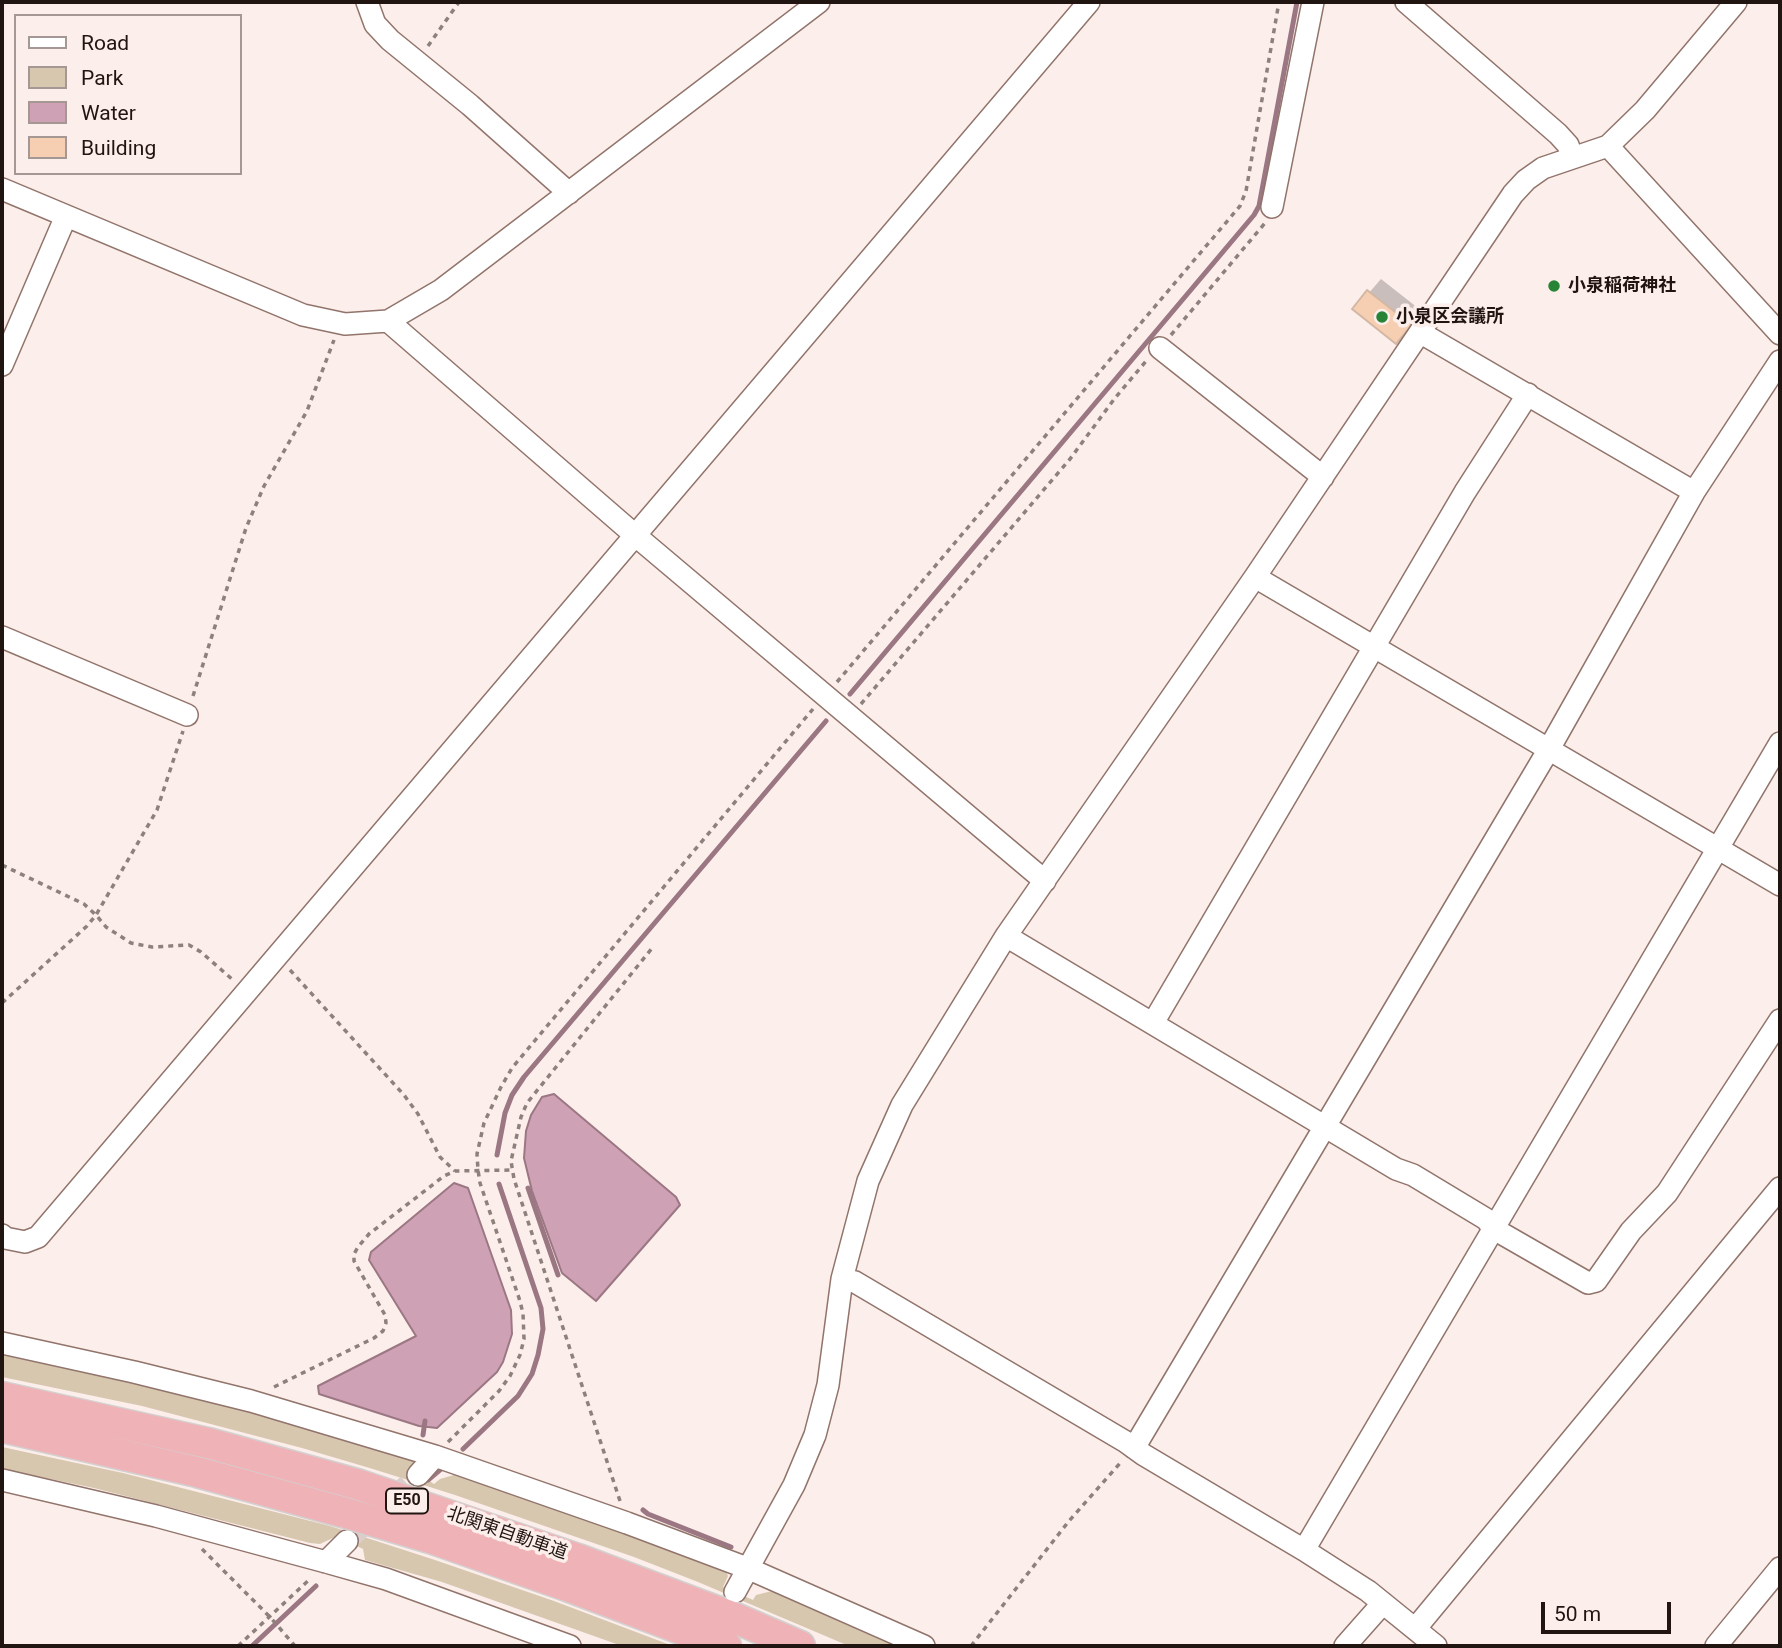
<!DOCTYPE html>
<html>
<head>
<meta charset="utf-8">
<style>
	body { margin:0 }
	#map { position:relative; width:1782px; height:1648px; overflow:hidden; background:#fceeea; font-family:Roboto,sans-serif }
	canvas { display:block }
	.frame { position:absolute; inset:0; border:4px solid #211512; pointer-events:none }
	.legend { position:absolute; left:14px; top:14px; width:228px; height:161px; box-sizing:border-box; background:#fceeea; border:2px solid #a49794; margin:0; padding:9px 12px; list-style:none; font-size:21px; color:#211512 }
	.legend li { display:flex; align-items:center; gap:14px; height:35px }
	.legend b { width:35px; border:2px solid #a49794 }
	.scale { position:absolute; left:1541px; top:1602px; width:130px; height:32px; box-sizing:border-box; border:4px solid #211512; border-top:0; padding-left:9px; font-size:21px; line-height:24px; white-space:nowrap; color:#211512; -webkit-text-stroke:5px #fceeea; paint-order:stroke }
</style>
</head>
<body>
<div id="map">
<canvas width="1782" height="1648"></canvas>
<div class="frame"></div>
<ul class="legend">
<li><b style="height:9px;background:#fff"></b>Road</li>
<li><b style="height:19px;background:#d7c7af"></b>Park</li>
<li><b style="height:19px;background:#cfa1b4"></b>Water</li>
<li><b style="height:19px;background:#f6ceb1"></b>Building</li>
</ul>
<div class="scale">50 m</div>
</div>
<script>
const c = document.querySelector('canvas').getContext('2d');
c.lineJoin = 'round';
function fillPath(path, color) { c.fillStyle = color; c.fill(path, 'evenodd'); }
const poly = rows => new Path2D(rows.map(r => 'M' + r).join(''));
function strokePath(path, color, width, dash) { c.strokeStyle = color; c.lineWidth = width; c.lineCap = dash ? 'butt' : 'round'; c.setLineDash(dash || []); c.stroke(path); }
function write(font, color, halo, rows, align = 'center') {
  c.font = font + ' Roboto,"Noto Sans JP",sans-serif'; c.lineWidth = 7; c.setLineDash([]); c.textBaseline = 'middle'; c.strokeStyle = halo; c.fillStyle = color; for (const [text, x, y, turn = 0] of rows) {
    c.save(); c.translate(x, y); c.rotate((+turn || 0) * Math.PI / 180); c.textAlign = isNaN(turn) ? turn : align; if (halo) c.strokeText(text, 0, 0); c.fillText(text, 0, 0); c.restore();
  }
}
fillPath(poly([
	[2,1353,217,1401,408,1455,414,1462,411,1469,434,1484,440,1479,461,1473,724,1567,728,1576,723,1587,753,1600,756,1595,776,1590,906,1646,849,1646,698,1582,634,1557,455,1495,373,1469,302,1448,142,1406,2,1377],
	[2,1447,123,1473,330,1526,435,1560,554,1601,673,1646,622,1646,442,1582,365,1560,363,1549,337,1536,320,1544,310,1543,94,1488,2,1469]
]), '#d7c7af');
const water = poly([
	[554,1094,676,1197,680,1205,596,1301,562,1273,532,1191,524,1158,526,1131,531,1115,542,1097,554,1094],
	[454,1183,468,1188,511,1310,512,1334,503,1362,497,1372,437,1428,419,1426,319,1394,318,1386,416,1336,369,1260,371,1252,454,1183]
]);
fillPath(water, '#cfa1b4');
strokePath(water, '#9b7783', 2);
fillPath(poly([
	[1381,279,1423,312,1396,342,1355,309]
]), '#0003');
strokePath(poly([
	[850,694,1254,215,1259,206,1297,2],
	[497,1155,505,1113,512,1095,524,1077,826,721],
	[528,1188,558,1275],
	[423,1435,425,1421],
	[463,1449,518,1396,532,1374,538,1355,543,1329,541,1308,499,1184],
	[428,1480,441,1469],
	[643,1510,648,1514,731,1547],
	[252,1646,316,1586]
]), '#9b7783', 5);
const building = poly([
	[1367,290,1412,325,1396,344,1352,309,1367,290]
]);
fillPath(building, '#f6ceb1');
strokePath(building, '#d2b7a4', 2);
strokePath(poly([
	[347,1541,418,1475]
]), '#dbcdca', 21, [21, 10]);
const minor = poly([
	[367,2,375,24,390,40,470,105,569,193],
	[1406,2,1558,134,1568,145,1572,156],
	[1608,146,1780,334],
	[2,189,303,315,345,324,388,321,441,290,819,2],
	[1272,207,1313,2],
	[388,321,636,536,1045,881],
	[1421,333,1694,492],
	[1160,348,1323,477],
	[2,365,66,216],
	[1255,577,1780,885],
	[2,637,187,715],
	[1006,936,1396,1169,1413,1175,1486,1219,1494,1229,1588,1283,1596,1281,1631,1231,1667,1193,1780,1020],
	[1153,1023,1465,492,1528,394],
	[2,1235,5,1238,25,1242,38,1237,1089,2],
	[842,1279,855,1282,1126,1442,1144,1455,1304,1550,1368,1591,1436,1646],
	[2,1343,134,1372,251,1401,435,1456,627,1523,747,1568,924,1646],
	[1134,1448,1549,749,1694,492,1780,361],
	[418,1475,435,1456],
	[2,1480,156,1516,326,1562,386,1579,570,1646],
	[1304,1550,1780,743],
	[326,1562,347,1541],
	[735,1592,794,1485,815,1435,828,1385,842,1279,868,1181,902,1105,1006,936,1255,577,1513,194,1526,180,1543,168,1608,146,1645,110,1736,2],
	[1415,1629,1780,1188],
	[1345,1646,1383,1603],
	[1716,1646,1780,1568]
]);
const highway = poly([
	[2,1397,208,1443,360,1485,578,1559,735,1618,800,1646],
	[2,1427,197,1472,346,1513,433,1539,567,1586,726,1646]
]);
strokePath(minor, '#91746b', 24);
strokePath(highway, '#d3d0d0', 33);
strokePath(poly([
	[428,46,459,2],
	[1171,335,1265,223],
	[837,682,1240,206,1246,191,1279,2],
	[193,696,246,528,264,486,307,411,334,340],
	[861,704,1070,459,1115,398,1147,360],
	[2,865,84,904,96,915,106,927,131,943,152,947,189,945,201,952,233,980],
	[290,970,404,1095,418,1114,440,1157,455,1171],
	[2,1003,87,926,96,915,157,810,183,731],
	[274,1387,374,1338,383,1331,386,1323,385,1315,354,1261,354,1254,358,1247,369,1234,444,1176,455,1171,512,1170],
	[448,1442,499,1391,510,1376,520,1355,524,1339,523,1313,519,1298,480,1183,478,1170,477,1154,484,1123,501,1087,512,1068,532,1044,813,709],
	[620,1501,514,1179,511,1161,521,1117,527,1103,653,947],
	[202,1549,270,1617,295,1646],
	[238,1646,311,1578],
	[971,1646,1069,1521,1122,1461]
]), '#8d807d', 3.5, [5, 5]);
strokePath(minor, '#fff', 21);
strokePath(highway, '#efb3b7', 30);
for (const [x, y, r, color] of [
	[1554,286,7,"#278436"],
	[1382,317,7,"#278436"]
]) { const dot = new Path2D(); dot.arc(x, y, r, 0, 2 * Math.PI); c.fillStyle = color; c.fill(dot); strokePath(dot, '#fceeea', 2.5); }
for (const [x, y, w] of [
	[407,1501,42]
]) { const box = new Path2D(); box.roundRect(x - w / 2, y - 12.5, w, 25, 5); c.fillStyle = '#fceeea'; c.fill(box); strokePath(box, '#211512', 2); }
write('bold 16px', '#211512', null, [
	["E50",407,1501]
]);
write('bold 18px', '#211512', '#fceeea', [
	["小泉稲荷神社",1568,286],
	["小泉区会議所",1396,317]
], 'left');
write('18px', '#211512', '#fceeea', [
	["北関東自動車道",507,1534,19]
]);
</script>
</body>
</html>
